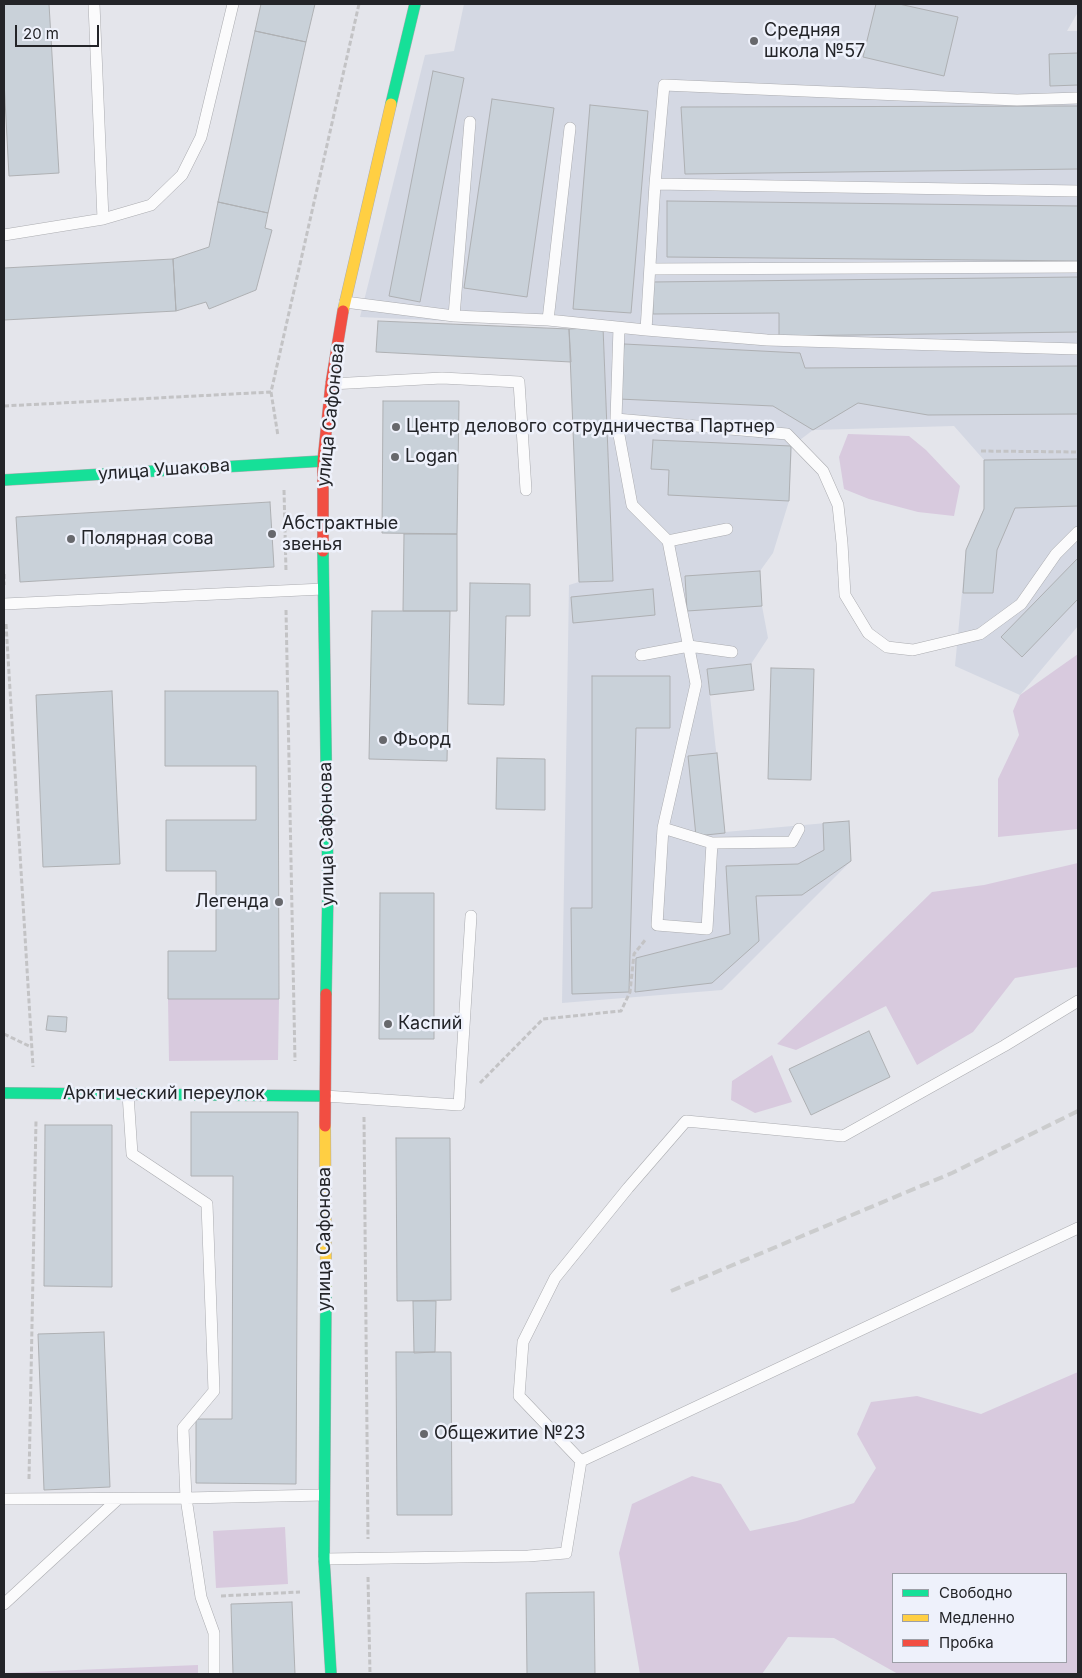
<!DOCTYPE html>
<html>
<head>
<meta charset="utf-8">
<style>
	body { margin:0 }
	#map { position:relative; width:1082px; height:1678px; overflow:hidden; background:#e4e5eb; font-family:Inter,sans-serif }
	canvas { display:block }
	.frame { position:absolute; inset:0; border:5px solid #232428; pointer-events:none }
	.legend { position:absolute; left:892px; top:1573px; width:175px; height:90px; box-sizing:border-box; background:#eef1fb; border:1px solid #9d9fa7; margin:0; padding:6px 9px; list-style:none; font-size:15px; color:#232428 }
	.legend li { display:flex; align-items:center; gap:10px; height:25px }
	.legend b { width:25px; border:1px solid #9d9fa7 }
	.scale { position:absolute; left:15px; top:25px; width:84px; height:22px; box-sizing:border-box; border:2px solid #232428; border-top:0; padding-left:6px; font-size:15px; line-height:18px; white-space:nowrap; color:#232428; -webkit-text-stroke:4px #eef1fb; paint-order:stroke }
</style>
</head>
<body>
<div id="map">
<canvas width="1082" height="1678"></canvas>
<div class="frame"></div>
<ul class="legend">
<li><b style="height:6px;background:#16e098"></b>Свободно</li>
<li><b style="height:6px;background:#ffcf43"></b>Медленно</li>
<li><b style="height:6px;background:#f24e42"></b>Пробка</li>
</ul>
<div class="scale">20 m</div>
</div>
<script>
const c = document.querySelector('canvas').getContext('2d');
c.lineJoin = 'round';
function fillPath(path, color) { c.fillStyle = color; c.fill(path, 'evenodd'); }
const poly = rows => new Path2D(rows.map(r => 'M' + r).join(''));
function strokePath(path, color, width, dash) { c.strokeStyle = color; c.lineWidth = width; c.lineCap = dash ? 'butt' : 'round'; c.setLineDash(dash || []); c.stroke(path); }
function write(font, color, halo, rows, align = 'center') {
  c.font = font + ' Inter,sans-serif'; c.lineWidth = 5; c.setLineDash([]); c.textBaseline = 'middle'; c.strokeStyle = halo; c.fillStyle = color; for (const [text, x, y, turn = 0] of rows) {
    c.save(); c.translate(x, y); c.rotate((+turn || 0) * Math.PI / 180); c.textAlign = isNaN(turn) ? turn : align; if (halo) c.strokeText(text, 0, 0); c.fillText(text, 0, 0); c.restore();
  }
}
fillPath(poly([
	[464,4,1078,4,1078,12,1067,31,1078,31,1078,626,1020,695,955,666,966,550,984,508,984,460,954,426,813,430,792,446,789,501,773,553,760,571,762,606,768,638,751,664,707,669,725,832,849,821,851,861,722,990,562,1003,569,585,579,582,613,581,603,328,360,317,425,55,454,51]
]), '#d4d8e3');
fillPath(poly([
	[848,434,909,436,926,450,960,486,954,516,918,512,869,499,844,489,839,457],
	[1078,654,1078,829,998,837,998,779,1019,735,1013,711,1020,695],
	[1078,863,1078,967,1015,978,973,1032,917,1065,886,1006,796,1050,777,1044,932,892,984,885],
	[168,999,279,999,278,1060,169,1061],
	[772,1055,792,1102,755,1113,731,1100,732,1081],
	[1078,1372,1078,1674,898,1674,834,1638,788,1637,762,1674,640,1674,619,1553,632,1504,692,1476,721,1484,750,1531,797,1521,854,1503,876,1468,857,1434,871,1402,917,1396,981,1414],
	[1066,1574,1066,1662,893,1662,893,1574],
	[285,1527,288,1584,216,1588,213,1531],
	[198,1665,198,1674,4,1674,4,1673]
]), '#d8cade');
const building = poly([
	[4,4,49,4,59,173,9,176,4,81,4,4],
	[261,4,315,4,306,42,255,31,261,4],
	[876,4,899,4,958,17,944,76,863,57,876,4],
	[255,31,306,42,268,213,218,202,255,31],
	[1078,53,1078,85,1050,86,1049,54,1078,53],
	[433,71,464,78,420,302,389,296,433,71],
	[492,99,554,108,527,297,464,288,492,99],
	[590,105,648,111,631,313,573,309,590,105],
	[1078,106,1078,169,685,174,681,107,1078,106],
	[667,201,1078,206,1078,261,667,257,667,201],
	[218,202,268,213,265,228,272,230,256,290,209,309,206,302,176,311,173,259,209,247,218,202],
	[173,259,176,311,4,320,4,268,173,259],
	[1078,277,1078,332,779,336,779,313,653,314,652,282,1078,277],
	[378,321,569,329,571,362,376,352,378,321],
	[603,327,613,581,579,582,569,329,603,327],
	[624,344,800,353,805,368,1078,366,1078,414,928,415,858,403,813,430,773,406,619,399,624,344],
	[383,401,459,401,457,534,382,533,383,401],
	[653,440,791,446,789,501,668,495,669,470,651,469,653,440],
	[1078,459,1078,506,1015,508,997,550,993,593,963,593,966,550,984,509,984,460,1078,459],
	[270,502,274,567,20,582,16,517,270,502],
	[404,534,457,534,457,611,403,611,404,534],
	[1078,558,1078,599,1022,657,1001,637,1078,558],
	[760,571,762,606,687,611,685,576,760,571],
	[470,583,530,584,530,616,506,616,504,705,468,704,470,583],
	[653,589,655,615,573,623,571,597,653,589],
	[372,611,450,611,447,761,369,759,372,611],
	[751,664,754,690,710,695,707,669,751,664],
	[771,668,814,669,811,780,768,779,771,668],
	[592,676,670,676,670,728,636,728,629,992,572,994,571,908,592,908,592,676],
	[112,691,120,864,43,867,36,695,112,691],
	[165,691,278,691,279,999,168,999,168,951,216,951,216,871,166,871,166,820,256,820,256,766,165,766,165,691],
	[717,753,725,833,696,836,688,756,717,753],
	[497,758,545,759,545,810,496,809,497,758],
	[849,821,851,861,802,895,756,896,759,941,712,983,635,992,636,958,730,934,726,866,798,864,824,850,823,823,849,821],
	[380,893,434,893,434,1039,379,1039,380,893],
	[48,1016,67,1017,66,1032,46,1030,48,1016],
	[869,1031,890,1077,811,1115,789,1069,869,1031],
	[191,1112,298,1112,296,1484,196,1483,196,1419,232,1419,233,1176,191,1176,191,1112],
	[45,1125,112,1125,112,1287,44,1286,45,1125],
	[396,1138,450,1138,451,1300,397,1301,396,1138],
	[413,1301,436,1301,435,1352,414,1353,413,1301],
	[104,1332,110,1487,44,1490,38,1334,104,1332],
	[396,1352,451,1352,452,1515,397,1515,396,1352],
	[594,1592,595,1674,527,1674,526,1593,594,1592],
	[292,1602,295,1674,233,1674,231,1604,292,1602]
]);
fillPath(building, '#c9d1d9');
strokePath(building, '#aeb0b3', 1);
const lane = poly([
	[94,4,103,219],
	[655,184,1078,191],
	[4,235,103,219,151,205,182,175,201,137,233,4],
	[650,269,1078,267],
	[345,302,454,316,548,320,646,330,655,184,664,85,1017,100,1078,98],
	[454,316,470,122],
	[548,320,570,128],
	[619,328,616,419,632,505,668,541,696,684,663,828,657,925,707,929,712,843,792,842,799,829],
	[646,330,767,340,1078,349],
	[331,384,442,378,519,382,526,490],
	[616,419,787,434,823,471,838,505,842,543,845,595,868,633,887,647,913,650,980,634,1021,604,1056,554,1078,532],
	[668,541,727,529],
	[4,604,323,589],
	[641,655,689,646,732,652],
	[663,828,712,843],
	[128,1094,132,1154,207,1204,214,1391,183,1428,186,1498,201,1597,214,1633,214,1674],
	[325,1096,459,1105,471,916],
	[581,1461,1078,1228],
	[4,1499,186,1498,324,1495],
	[324,1559,528,1556,566,1553,581,1461,519,1396,523,1342,555,1278,628,1188,686,1121,843,1136,1004,1046,1078,1001],
	[4,1604,118,1499]
]);
const fast = poly([
	[391,104,415,4],
	[4,480,323,461],
	[323,551,328,887,326,994],
	[4,1093,325,1096],
	[326,1286,324,1559,331,1674]
]);
const slow = poly([
	[343,311,391,104],
	[325,1126,326,1286]
]);
const jam = poly([
	[323,551,323,461,331,384,343,311],
	[325,1126,326,994]
]);
strokePath(lane, '#abacb0', 12);
strokePath(fast, '#abacb0', 12);
strokePath(slow, '#abacb0', 12);
strokePath(jam, '#abacb0', 12);
strokePath(poly([
	[271,392,278,436],
	[4,406,271,392,359,4],
	[981,451,1078,452],
	[284,490,286,571],
	[4,574,4,585],
	[286,610,295,1061],
	[6,624,33,1067],
	[4,1034,31,1047],
	[480,1083,543,1019,621,1011,630,992,634,954,646,939],
	[364,1117,368,1539],
	[29,1479,36,1121],
	[368,1577,370,1674],
	[221,1596,300,1592]
]), '#c3c3c5', 3, [5, 2.5]);
strokePath(lane, '#fbfbfc', 11);
strokePath(fast, '#16e098', 11);
strokePath(slow, '#ffcf43', 11);
strokePath(jam, '#f24e42', 11);
strokePath(poly([
	[671,1291,952,1173,1078,1111]
]), '#cbcccd', 4, [10, 5]);
for (const [x, y, r, color] of [
	[754,41,5,"#67686c"],
	[396,427,5,"#67686c"],
	[395,457,5,"#67686c"],
	[272,534,5,"#67686c"],
	[71,539,5,"#67686c"],
	[383,740,5,"#67686c"],
	[279,902,5,"#67686c"],
	[388,1024,5,"#67686c"],
	[424,1434,5,"#67686c"]
]) { const dot = new Path2D(); dot.arc(x, y, r, 0, 2 * Math.PI); c.fillStyle = color; c.fill(dot); strokePath(dot, '#eef1fb', 2); }
write('18px', '#232428', '#eef1fb', [
	["Средняя",764,31],
	["школа №57",764,52],
	["Центр делового сотрудничества Партнер",406,427],
	["Logan",405,457],
	["Абстрактные",282,524],
	["звенья",282,545],
	["Полярная сова",81,539],
	["Фьорд",393,740],
	["Легенда",269,902,"right"],
	["Каспий",398,1024],
	["Общежитие №23",434,1434]
], 'left');
write('18px', '#232428', '#eef1fb', [
	["улица Сафонова",331,415,-84],
	["улица Ушакова",164,470,-4],
	["улица Сафонова",327,834,-91],
	["Арктический переулок",164,1094],
	["улица Сафонова",325,1239,-90]
]);
</script>
</body>
</html>
